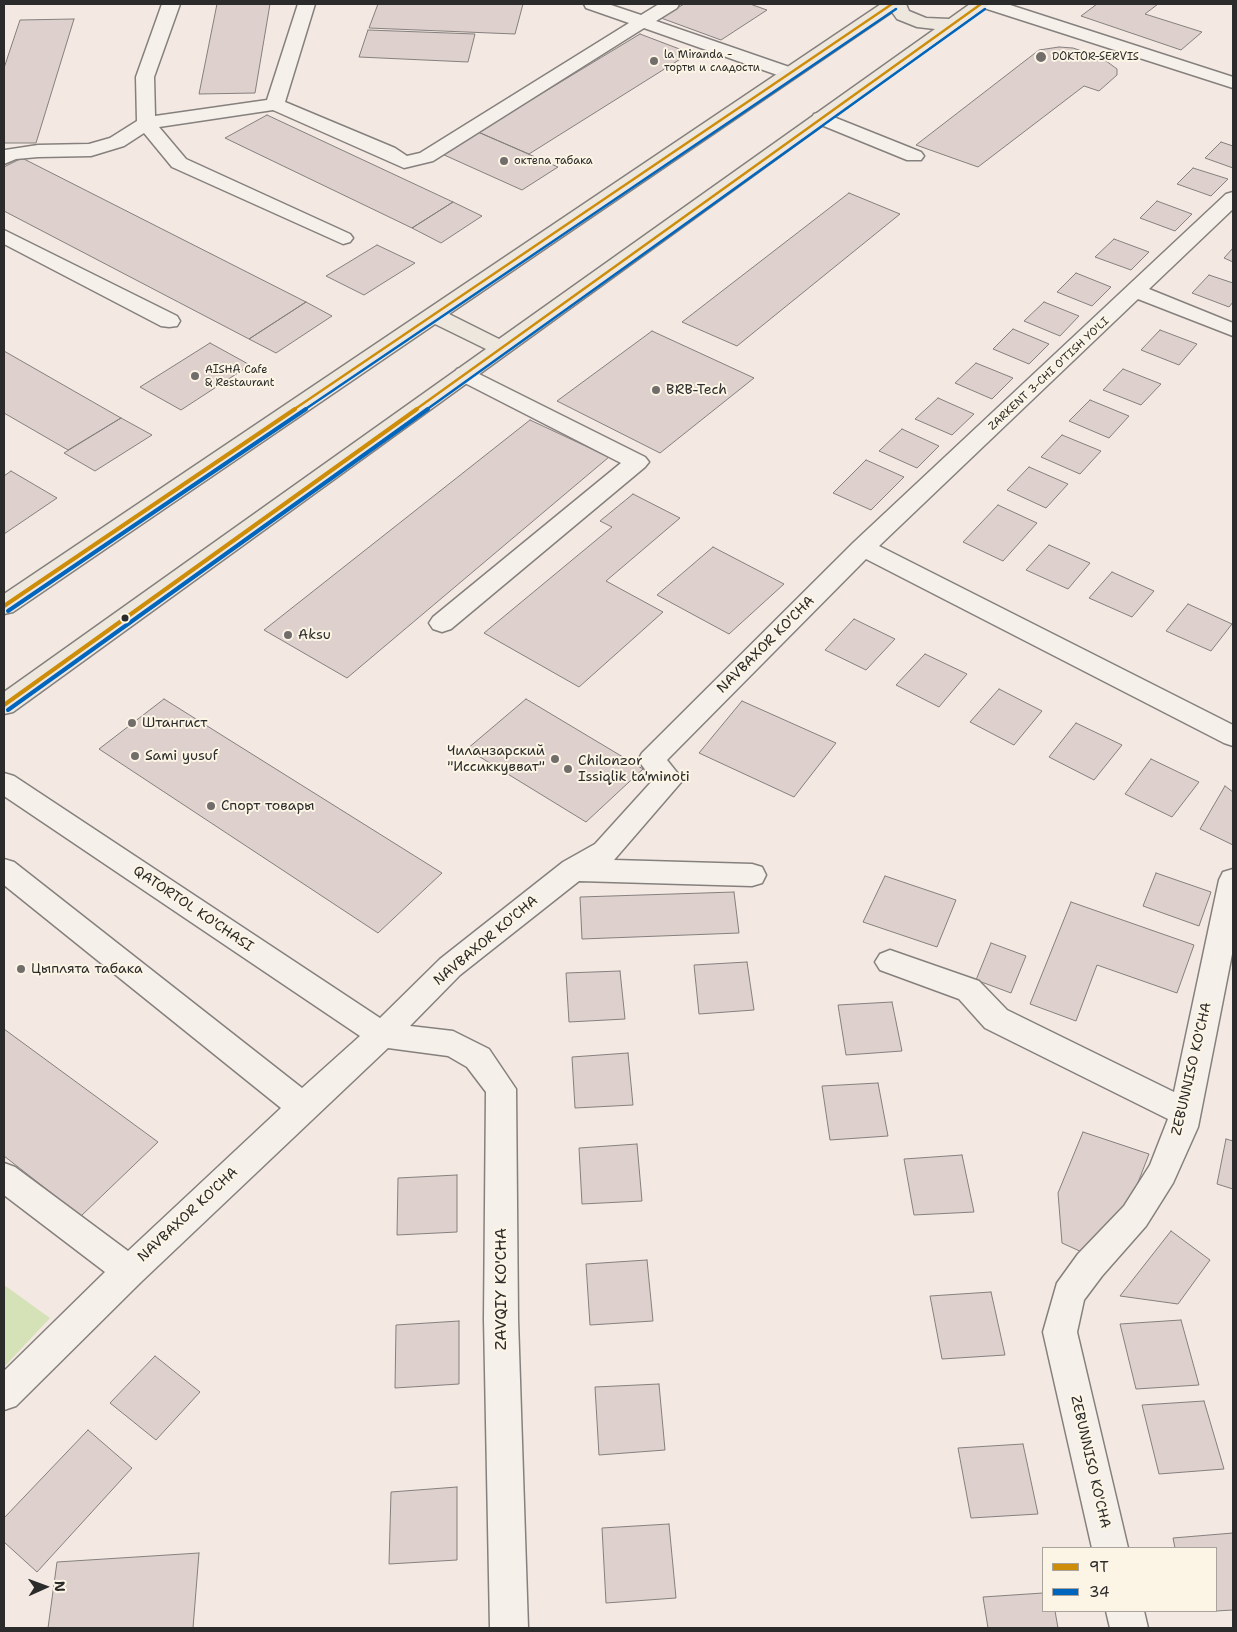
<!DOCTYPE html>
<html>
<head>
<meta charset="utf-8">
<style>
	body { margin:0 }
	#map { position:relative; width:1237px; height:1632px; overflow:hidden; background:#f3e8e2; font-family:"Shantell Sans",sans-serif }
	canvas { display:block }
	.frame { position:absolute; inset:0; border:5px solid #2b2b2b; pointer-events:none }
	.legend { position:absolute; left:1042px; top:1547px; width:175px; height:65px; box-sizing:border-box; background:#fcf5e5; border:1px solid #a8a49b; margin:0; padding:6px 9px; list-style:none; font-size:15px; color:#2b2b2b }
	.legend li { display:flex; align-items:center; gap:10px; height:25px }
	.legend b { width:25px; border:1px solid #a8a49b }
	.north { position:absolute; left:20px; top:1562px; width:50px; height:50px; -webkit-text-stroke:4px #fcf5e5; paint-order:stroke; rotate:88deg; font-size:14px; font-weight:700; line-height:20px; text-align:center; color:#2b2b2b }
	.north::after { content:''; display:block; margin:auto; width:18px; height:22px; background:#2b2b2b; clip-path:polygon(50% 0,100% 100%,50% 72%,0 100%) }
</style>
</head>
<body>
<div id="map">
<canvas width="1237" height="1632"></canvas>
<div class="frame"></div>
<ul class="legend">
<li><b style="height:6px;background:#ce8d09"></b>9Т</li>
<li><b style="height:6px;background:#0065bd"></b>34</li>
</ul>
<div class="north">N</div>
</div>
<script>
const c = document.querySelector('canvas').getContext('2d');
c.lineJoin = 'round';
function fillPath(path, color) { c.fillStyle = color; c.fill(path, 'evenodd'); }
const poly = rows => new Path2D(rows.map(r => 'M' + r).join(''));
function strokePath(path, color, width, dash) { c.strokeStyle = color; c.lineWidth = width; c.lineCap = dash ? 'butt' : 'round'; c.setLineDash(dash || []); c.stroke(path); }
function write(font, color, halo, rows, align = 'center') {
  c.font = font + ' "Shantell Sans",sans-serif'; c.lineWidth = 4; c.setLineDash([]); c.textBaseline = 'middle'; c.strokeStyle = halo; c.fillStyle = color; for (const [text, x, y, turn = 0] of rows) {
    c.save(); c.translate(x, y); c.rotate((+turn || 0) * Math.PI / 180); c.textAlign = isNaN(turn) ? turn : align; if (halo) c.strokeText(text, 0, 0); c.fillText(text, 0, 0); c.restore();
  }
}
fillPath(poly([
	[4,1285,50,1318,4,1367]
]), '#d5e1b7');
const building = poly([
	[217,4,270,4,255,93,199,94,217,4],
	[378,4,523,4,515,34,369,28,378,4],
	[684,4,750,4,767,10,721,40,661,18,684,4],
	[1097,4,1158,4,1145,14,1202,32,1181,50,1081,16,1097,4],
	[74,19,36,143,4,143,4,68,20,20,74,19],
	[368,30,475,34,468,62,359,57,368,30],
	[640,34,690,53,529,154,478,132,640,34],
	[1059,47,1073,48,1102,58,1117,69,1117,75,1099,91,1084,86,978,167,916,145,1039,50,1059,47],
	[267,115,453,202,412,228,225,138,267,115],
	[478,132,558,167,522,190,442,154,478,132],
	[1221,142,1233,146,1233,168,1205,158,1221,142],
	[22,158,306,302,249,339,4,211,4,167,22,158],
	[1193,168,1228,179,1211,196,1177,184,1193,168],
	[849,193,900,214,737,346,682,322,849,193],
	[1157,201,1192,214,1175,231,1140,218,1157,201],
	[453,202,482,216,441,243,412,228,453,202],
	[1114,239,1149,252,1131,270,1095,257,1114,239],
	[377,245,415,263,364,295,326,276,377,245],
	[1233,248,1233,262,1224,258,1233,248],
	[1076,273,1111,287,1092,306,1057,292,1076,273],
	[1209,275,1233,283,1233,302,1229,307,1192,293,1209,275],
	[306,302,332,316,276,353,249,339,306,302],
	[1044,302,1079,316,1060,336,1024,321,1044,302],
	[1013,329,1049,344,1029,364,993,349,1013,329],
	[1160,330,1197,344,1179,365,1141,350,1160,330],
	[652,331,754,378,660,453,557,401,652,331],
	[210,343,250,365,181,410,140,387,210,343],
	[4,351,121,418,68,450,4,413,4,351],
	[976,363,1013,378,992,399,955,383,976,363],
	[1123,369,1161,384,1141,405,1103,390,1123,369],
	[938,398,974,414,952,435,915,419,938,398],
	[1090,400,1129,416,1109,438,1069,421,1090,400],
	[121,418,152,435,95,471,64,453,121,418],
	[530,420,609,457,347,678,264,630,530,420],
	[902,429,939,446,917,468,879,451,902,429],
	[1062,435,1101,451,1080,474,1041,457,1062,435],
	[866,460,904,477,871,510,833,493,866,460],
	[1029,467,1068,484,1046,508,1007,490,1029,467],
	[11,471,57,498,4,534,4,476,11,471],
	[633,494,680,518,606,581,663,612,579,687,484,633,612,527,600,521,633,494],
	[998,505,1037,523,1003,561,963,542,998,505],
	[1049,545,1090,563,1068,589,1026,570,1049,545],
	[713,547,784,584,729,634,657,595,713,547],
	[1112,572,1154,591,1132,617,1089,598,1112,572],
	[1188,604,1232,624,1211,651,1166,631,1188,604],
	[854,619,895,639,866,670,825,650,854,619],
	[925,654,967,674,939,707,896,685,925,654],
	[999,689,1042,711,1014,745,970,722,999,689],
	[164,699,442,873,378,933,99,749,164,699],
	[526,699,643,769,586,822,467,749,526,699],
	[742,701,836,743,794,797,699,753,742,701],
	[1076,723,1122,745,1094,780,1049,757,1076,723],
	[1151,759,1199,782,1172,817,1125,794,1151,759],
	[1225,786,1233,792,1233,845,1200,829,1225,786],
	[1156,873,1211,892,1199,926,1143,906,1156,873],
	[885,876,956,900,937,947,863,922,885,876],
	[734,892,739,933,582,939,580,897,734,892],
	[1071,902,1194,945,1177,993,1097,965,1076,1021,1030,1004,1071,902],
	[991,943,1026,956,1011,993,976,980,991,943],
	[747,962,754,1010,699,1014,694,965,747,962],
	[620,971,625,1019,569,1022,566,973,620,971],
	[892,1002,902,1051,846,1055,838,1005,892,1002],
	[4,1029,158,1142,81,1216,4,1156,4,1029],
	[628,1053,633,1105,575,1108,572,1057,628,1053],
	[878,1083,888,1136,830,1140,822,1086,878,1083],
	[1083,1132,1149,1154,1127,1211,1084,1253,1062,1243,1058,1193,1083,1132],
	[1226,1139,1233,1141,1233,1189,1217,1184,1226,1139],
	[637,1144,642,1201,582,1204,579,1148,637,1144],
	[962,1155,974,1212,914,1215,904,1159,962,1155],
	[457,1175,457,1232,397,1235,398,1178,457,1175],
	[1171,1231,1210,1260,1178,1304,1120,1296,1171,1231],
	[647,1260,653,1321,590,1325,586,1264,647,1260],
	[991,1292,1005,1355,942,1359,930,1296,991,1292],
	[1181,1320,1199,1385,1136,1389,1120,1324,1181,1320],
	[459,1321,459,1384,395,1388,396,1325,459,1321],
	[155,1356,200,1392,156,1440,110,1403,155,1356],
	[659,1384,665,1450,599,1455,595,1387,659,1384],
	[1204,1401,1224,1469,1159,1474,1142,1405,1204,1401],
	[88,1430,132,1468,37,1572,4,1542,4,1518,88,1430],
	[1023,1444,1038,1514,971,1518,958,1448,1023,1444],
	[457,1487,457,1560,389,1564,391,1492,457,1487],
	[669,1524,676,1598,606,1603,602,1528,669,1524],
	[1233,1533,1233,1610,1216,1611,1216,1548,1175,1548,1173,1538,1233,1533],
	[199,1553,193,1628,48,1628,57,1562,199,1553],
	[1043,1593,1043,1611,1055,1611,1058,1628,988,1628,983,1597,1043,1593]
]);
fillPath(building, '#ddd0cd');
strokePath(building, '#85807d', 1);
const minor = poly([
	[162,4,180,4,154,77,155,116,267,100,298,4,315,4,285,102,395,148,407,156,420,153,629,23,586,8,584,4,608,4,641,15,659,4,679,4,677,8,656,21,795,69,798,73,795,77,783,77,644,28,433,161,404,168,273,110,159,127,186,159,350,234,353,238,350,242,343,244,172,167,144,133,124,146,91,156,38,157,16,159,4,164,5,150,38,145,89,144,110,138,137,121,136,77,162,4],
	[981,4,1007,4,1233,77,1233,88,984,8,981,4],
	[821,112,921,152,924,156,921,160,907,160,814,122,812,118,814,114,821,112],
	[1233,192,1233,209,1149,289,1233,323,1233,336,1138,299,879,546,1233,725,1233,746,1224,743,866,559,667,760,683,780,614,860,752,864,762,867,766,875,762,883,752,886,579,881,460,975,410,1026,453,1031,489,1049,516,1089,518,1319,528,1628,490,1628,484,1319,486,1092,467,1067,448,1056,388,1048,141,1282,16,1406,4,1410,4,1371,105,1272,4,1195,4,1163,15,1167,128,1251,281,1108,4,885,4,859,14,862,302,1088,360,1036,4,796,4,773,14,776,380,1018,440,959,563,862,595,844,653,780,638,760,642,753,854,542,1226,194,1233,192],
	[4,230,177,316,180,321,177,326,169,327,161,326,4,244,4,230],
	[465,367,645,457,649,462,645,467,451,629,442,632,433,629,429,623,433,617,621,463,457,379,454,374,457,369,465,367],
	[1233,869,1233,949,1198,1127,1173,1183,1146,1226,1102,1276,1084,1300,1077,1332,1128,1548,1092,1548,1043,1332,1057,1283,1078,1254,1124,1206,1150,1165,1168,1119,985,1028,959,999,880,970,875,962,880,954,890,950,979,981,1007,1010,1174,1092,1219,880,1223,872,1233,869],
	[1106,1611,1144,1611,1148,1628,1110,1628,1106,1611]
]);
const major = poly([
	[881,4,906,4,909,11,926,18,949,19,970,4,990,4,13,712,4,714,4,692,486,349,435,324,13,612,4,614,4,594,881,4],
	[892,12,897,19,917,27,935,29,499,339,449,314,892,12]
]);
strokePath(minor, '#85807d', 3);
strokePath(major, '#85807d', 3);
fillPath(minor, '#f5f0ea');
fillPath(major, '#eee7de');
strokePath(poly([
	[293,410,892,4],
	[415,410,981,4]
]), '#ce8d09', 2.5);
strokePath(poly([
	[4,606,295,409],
	[4,705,417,409]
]), '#ce8d09', 4);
strokePath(poly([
	[304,410,896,9],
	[426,410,985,9]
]), '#0065bd', 2.5);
strokePath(poly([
	[8,611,306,409],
	[8,710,428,409]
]), '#0065bd', 4);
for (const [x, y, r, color] of [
	[1041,57,6,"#716d6b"],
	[654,61,5,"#716d6b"],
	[504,161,5,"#716d6b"],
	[195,376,5,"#716d6b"],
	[656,390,5,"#716d6b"],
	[125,618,4.5,"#2b2b2b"],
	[288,635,5,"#716d6b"],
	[132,723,5,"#716d6b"],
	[135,756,5,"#716d6b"],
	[555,759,5,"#716d6b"],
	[568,769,5,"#716d6b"],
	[211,806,5,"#716d6b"],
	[21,969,5,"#716d6b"]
]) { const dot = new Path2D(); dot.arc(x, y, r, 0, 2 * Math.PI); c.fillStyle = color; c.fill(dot); strokePath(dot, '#fcf5e5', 2); }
write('11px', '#2b2b2b', '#fcf5e5', [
	["la Miranda -",664,55],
	["торты и сладости",664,68],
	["DOKTOR-SERVIS",1052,57],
	["октепа табака",514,161],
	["AISHA Cafe",205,370],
	["& Restaurant",205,383]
], 'left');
write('11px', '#2b2b2b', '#fcf5e5', [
	["ZARKENT 3-CHI O'TISH YO'LI",1049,374,-43]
]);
write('14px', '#2b2b2b', '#fcf5e5', [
	["BRB-Tech",666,390],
	["Aksu",298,635],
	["Штангист",142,723],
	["Чиланзарский",545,751,"right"],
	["\"Иссиккувват\"",545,767,"right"],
	["Sami yusuf",145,756],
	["Chilonzor",578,761],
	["Issiqlik ta'minoti",578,777],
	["Спорт товары",221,806],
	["Цыплята табака",31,969]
], 'left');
write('14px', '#2b2b2b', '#fcf5e5', [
	["NAVBAXOR KO'CHA",766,645,-45],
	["QATORTOL KO'CHASI",193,909,34],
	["NAVBAXOR KO'CHA",486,941,-40],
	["ZEBUNNISO KO'CHA",1192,1069,-77],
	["NAVBAXOR KO'CHA",188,1215,-43],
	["ZEBUNNISO KO'CHA",1090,1462,77]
]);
write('16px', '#2b2b2b', '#fcf5e5', [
	["ZAVQIY KO'CHA",502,1289,-90]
]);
</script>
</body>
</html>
